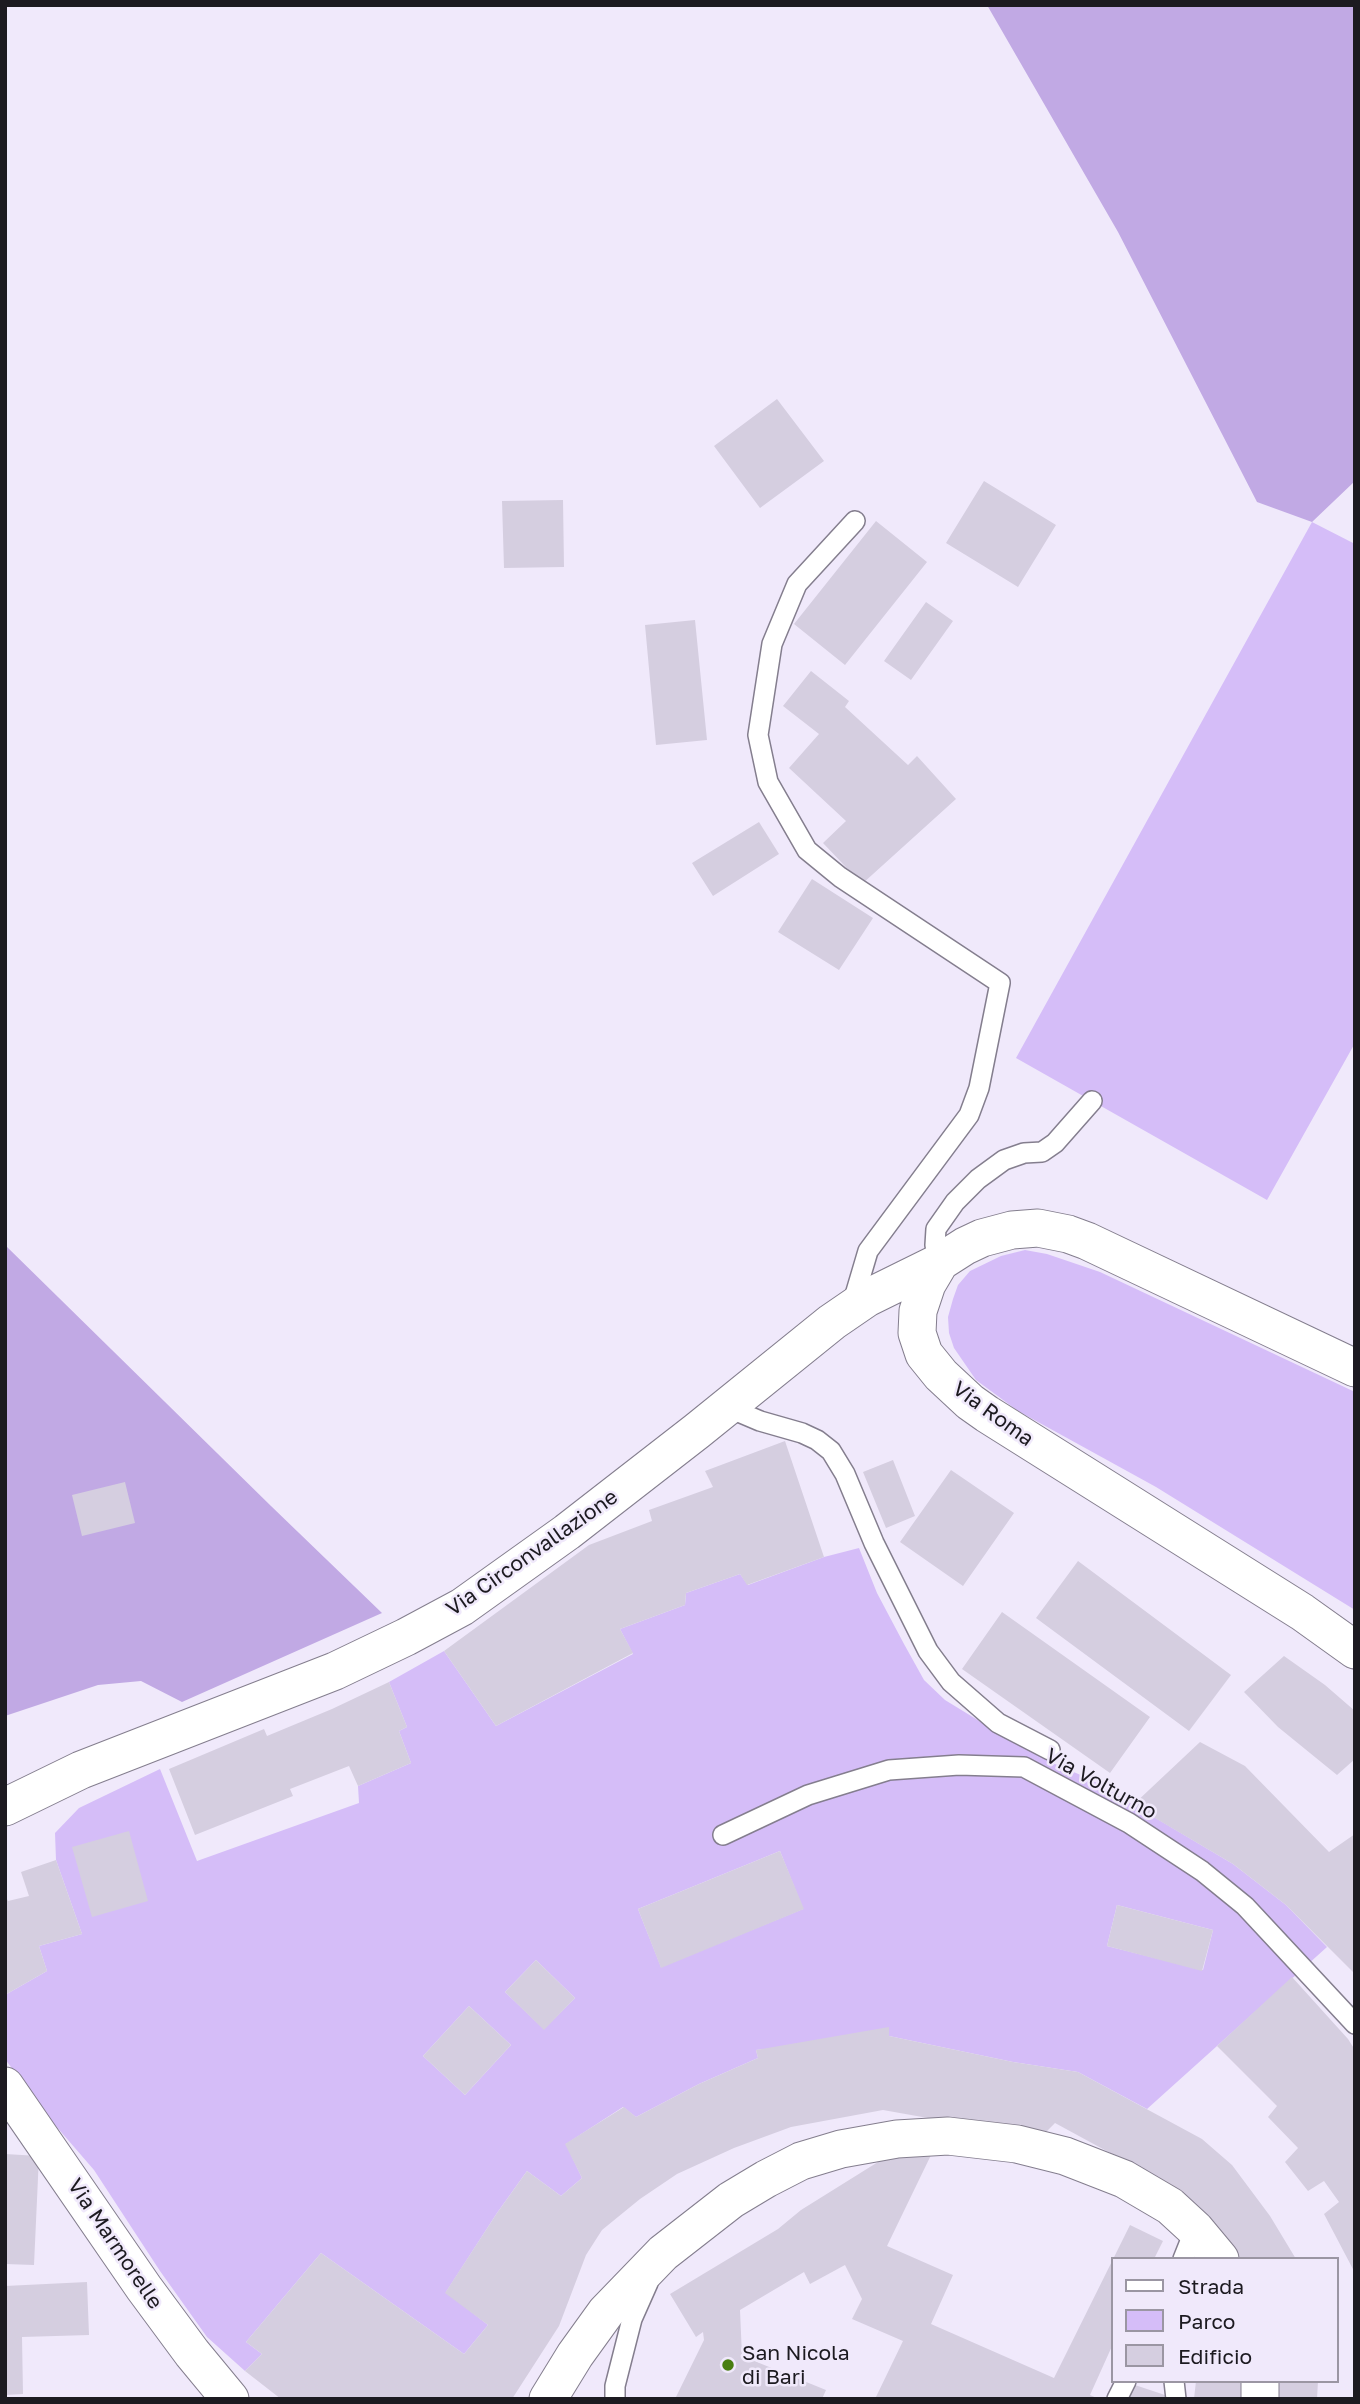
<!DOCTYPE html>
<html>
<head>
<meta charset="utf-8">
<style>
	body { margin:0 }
	#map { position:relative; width:1360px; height:2404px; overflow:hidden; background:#f0e9fb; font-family:"Golos Text",sans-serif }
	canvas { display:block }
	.frame { position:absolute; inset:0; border:7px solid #1c1a20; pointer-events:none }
	.legend { position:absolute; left:1111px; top:2257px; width:228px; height:126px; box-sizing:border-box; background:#f0e9fb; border:2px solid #9b96a3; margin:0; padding:9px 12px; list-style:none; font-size:21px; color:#1c1a20 }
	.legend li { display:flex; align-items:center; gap:14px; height:35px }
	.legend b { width:35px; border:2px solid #9b96a3 }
</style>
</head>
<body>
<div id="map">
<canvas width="1360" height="2404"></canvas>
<div class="frame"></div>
<ul class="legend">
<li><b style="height:9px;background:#fff"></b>Strada</li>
<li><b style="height:19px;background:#d5bdf8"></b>Parco</li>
<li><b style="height:19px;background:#d5cee0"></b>Edificio</li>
</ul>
</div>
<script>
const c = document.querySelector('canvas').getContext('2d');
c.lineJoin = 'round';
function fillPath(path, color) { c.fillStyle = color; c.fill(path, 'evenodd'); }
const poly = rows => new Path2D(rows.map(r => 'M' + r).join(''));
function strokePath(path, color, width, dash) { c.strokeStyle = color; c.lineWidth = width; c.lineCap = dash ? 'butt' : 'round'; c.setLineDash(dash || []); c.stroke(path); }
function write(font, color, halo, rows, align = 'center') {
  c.font = font + ' "Golos Text",sans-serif'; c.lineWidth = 5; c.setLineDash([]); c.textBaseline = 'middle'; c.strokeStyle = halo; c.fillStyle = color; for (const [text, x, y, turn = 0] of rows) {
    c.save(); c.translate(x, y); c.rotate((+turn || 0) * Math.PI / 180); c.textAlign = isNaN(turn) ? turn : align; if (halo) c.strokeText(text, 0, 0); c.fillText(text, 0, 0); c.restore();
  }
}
fillPath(poly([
	[1312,522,1355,544,1355,1043,1267,1200,1016,1058],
	[1025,1250,1047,1254,1100,1272,1355,1392,1355,1610,1156,1487,1018,1411,976,1380,954,1348,949,1333,948,1317,953,1299,958,1285,970,1271,1001,1256],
	[859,1548,877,1593,904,1644,924,1680,945,1700,1012,1741,1055,1764,1090,1779,1233,1864,1286,1905,1327,1947,1147,2109,1078,2072,1013,2062,889,2036,756,2050,758,2058,699,2084,636,2117,623,2107,566,2144,582,2178,561,2196,527,2171,497,2213,446,2292,488,2325,464,2354,321,2253,246,2342,262,2354,245,2371,207,2337,160,2271,94,2170,49,2118,5,2059,5,1995,47,1971,39,1946,82,1934,56,1860,55,1833,79,1808,160,1769,197,1861,359,1803,358,1786,411,1763,399,1731,407,1727,389,1682,444,1651,496,1726,633,1654,620,1629,685,1605,686,1593,740,1574,748,1585,824,1557],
	[780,1851,803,1909,661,1967,638,1909],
	[1117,1905,1213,1930,1203,1970,1107,1946],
	[536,1960,575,1998,544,2029,505,1992],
	[469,2006,511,2045,465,2095,423,2056]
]), '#d5bdf8');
fillPath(poly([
	[987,5,1355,5,1355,481,1312,522,1257,502,1118,232],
	[5,1245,271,1506,382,1613,182,1702,141,1681,98,1685,5,1716]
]), '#c1a9e4');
fillPath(poly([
	[777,399,824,461,760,508,714,446],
	[984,481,1056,525,1018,587,946,543],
	[563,500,564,567,504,568,502,501],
	[876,521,927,562,845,665,794,624],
	[926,602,953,621,911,680,884,661],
	[695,620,707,740,656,745,645,625],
	[811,671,849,701,845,707,908,765,917,756,956,799,862,884,823,843,846,821,789,768,819,734,783,706],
	[759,822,779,854,713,896,692,863],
	[812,879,873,918,839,970,778,932],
	[785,1441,824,1557,747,1585,740,1574,686,1593,685,1605,620,1629,633,1653,496,1726,444,1651,589,1545,652,1521,649,1510,713,1487,705,1471],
	[893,1460,915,1516,886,1528,863,1472],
	[951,1470,1014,1513,963,1586,900,1542],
	[125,1482,135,1523,82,1536,72,1495],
	[1078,1561,1231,1675,1189,1731,1036,1618],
	[1002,1612,1150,1717,1110,1773,962,1669],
	[1284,1656,1325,1685,1355,1711,1355,1759,1337,1775,1278,1727,1244,1692],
	[389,1682,407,1727,399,1731,411,1763,358,1786,349,1766,290,1789,293,1796,195,1835,169,1769,264,1729,267,1736,332,1709],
	[1200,1742,1245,1766,1329,1852,1355,1834,1355,1974,1286,1905,1233,1864,1133,1805],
	[129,1831,148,1901,92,1917,72,1847],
	[780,1851,804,1909,661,1968,638,1909],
	[56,1860,82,1934,39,1946,47,1971,5,1995,5,1895,8,1901,29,1896,21,1872],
	[1117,1905,1213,1930,1202,1971,1107,1946],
	[536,1960,575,1998,544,2030,505,1992],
	[1292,1977,1348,2039,1355,2050,1355,2273,1324,2214,1339,2202,1324,2181,1308,2191,1285,2162,1298,2148,1268,2117,1277,2106,1217,2046],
	[469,2006,511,2045,465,2095,423,2056],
	[889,2027,889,2036,1013,2062,1078,2072,1202,2139,1232,2165,1270,2216,1296,2259,1235,2259,1171,2186,1055,2123,1040,2138,883,2110,791,2127,734,2148,677,2174,640,2199,602,2230,586,2255,559,2326,512,2399,281,2399,245,2371,262,2354,246,2342,321,2253,464,2354,488,2325,445,2293,497,2213,527,2171,561,2196,582,2178,565,2144,624,2107,636,2117,699,2084,758,2058,756,2050],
	[894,2152,932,2153,887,2246,953,2275,931,2324,1054,2378,1130,2225,1163,2241,1154,2259,1113,2259,1113,2344,1090,2395,1099,2399,875,2399,903,2341,852,2319,862,2299,845,2265,810,2284,804,2272,740,2310,742,2356,826,2390,822,2399,675,2399,704,2340,703,2332,696,2337,670,2294,778,2229,801,2210],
	[5,2154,39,2156,34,2265,5,2264],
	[87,2282,89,2335,22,2337,23,2394,5,2395,5,2286],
	[1196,2381,1248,2381,1247,2399,1194,2399],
	[1269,2381,1318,2381,1317,2399,1270,2399],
	[1135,2385,1165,2395,1165,2399,1129,2399]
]), '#d5cee0');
const service = poly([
	[940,1262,935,1245,936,1229,955,1202,978,1179,1004,1160,1024,1153,1042,1152,1055,1143,1092,1101],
	[852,1305,868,1251,969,1115,979,1088,1000,983,840,877,807,850,768,782,758,735,772,644,797,584,855,521],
	[727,1407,760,1421,802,1433,817,1440,831,1451,845,1474,874,1543,928,1651,951,1682,998,1723,1050,1750],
	[723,1835,808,1795,889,1770,959,1765,1024,1767,1129,1823,1202,1871,1245,1906,1355,2024],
	[1183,2259,1195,2229],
	[1174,2381,1176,2399],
	[615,2399,615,2386,632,2319,648,2283],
	[1117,2399,1126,2381]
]);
const minor = poly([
	[1355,1368,1087,1241,1068,1234,1038,1228,1012,1230,982,1238,965,1246,940,1262,927,1284,918,1311,917,1333,924,1354,941,1375,970,1402,987,1414,1302,1612,1355,1650],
	[5,1807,81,1770,335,1671,406,1637,462,1607,567,1532,697,1431,832,1322,867,1298,940,1262],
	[5,2086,144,2288,192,2353,230,2399],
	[1260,2381,1260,2399],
	[548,2399,575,2355,606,2312,663,2253,731,2200,766,2179,801,2161,841,2149,897,2139,948,2136,1017,2144,1065,2156,1124,2179,1170,2206,1195,2229,1220,2259]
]);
strokePath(service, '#847e8e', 22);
strokePath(minor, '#847e8e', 39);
strokePath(service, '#fff', 19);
strokePath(minor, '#fff', 37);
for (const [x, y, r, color] of [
	[728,2365,7,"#497e11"]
]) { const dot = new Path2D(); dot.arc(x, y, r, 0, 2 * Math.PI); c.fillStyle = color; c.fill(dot); strokePath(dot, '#f0e9fb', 2.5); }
write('21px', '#1c1a20', '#f0e9fb', [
	["Via Roma",993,1414,36],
	["Via Circonvallazione",532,1553,-35],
	["Via Volturno",1101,1784,29],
	["Via Marmorelle",115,2244,56]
]);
write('21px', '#1c1a20', '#f0e9fb', [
	["San Nicola",742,2353],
	["di Bari",742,2377]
], 'left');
</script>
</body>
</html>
